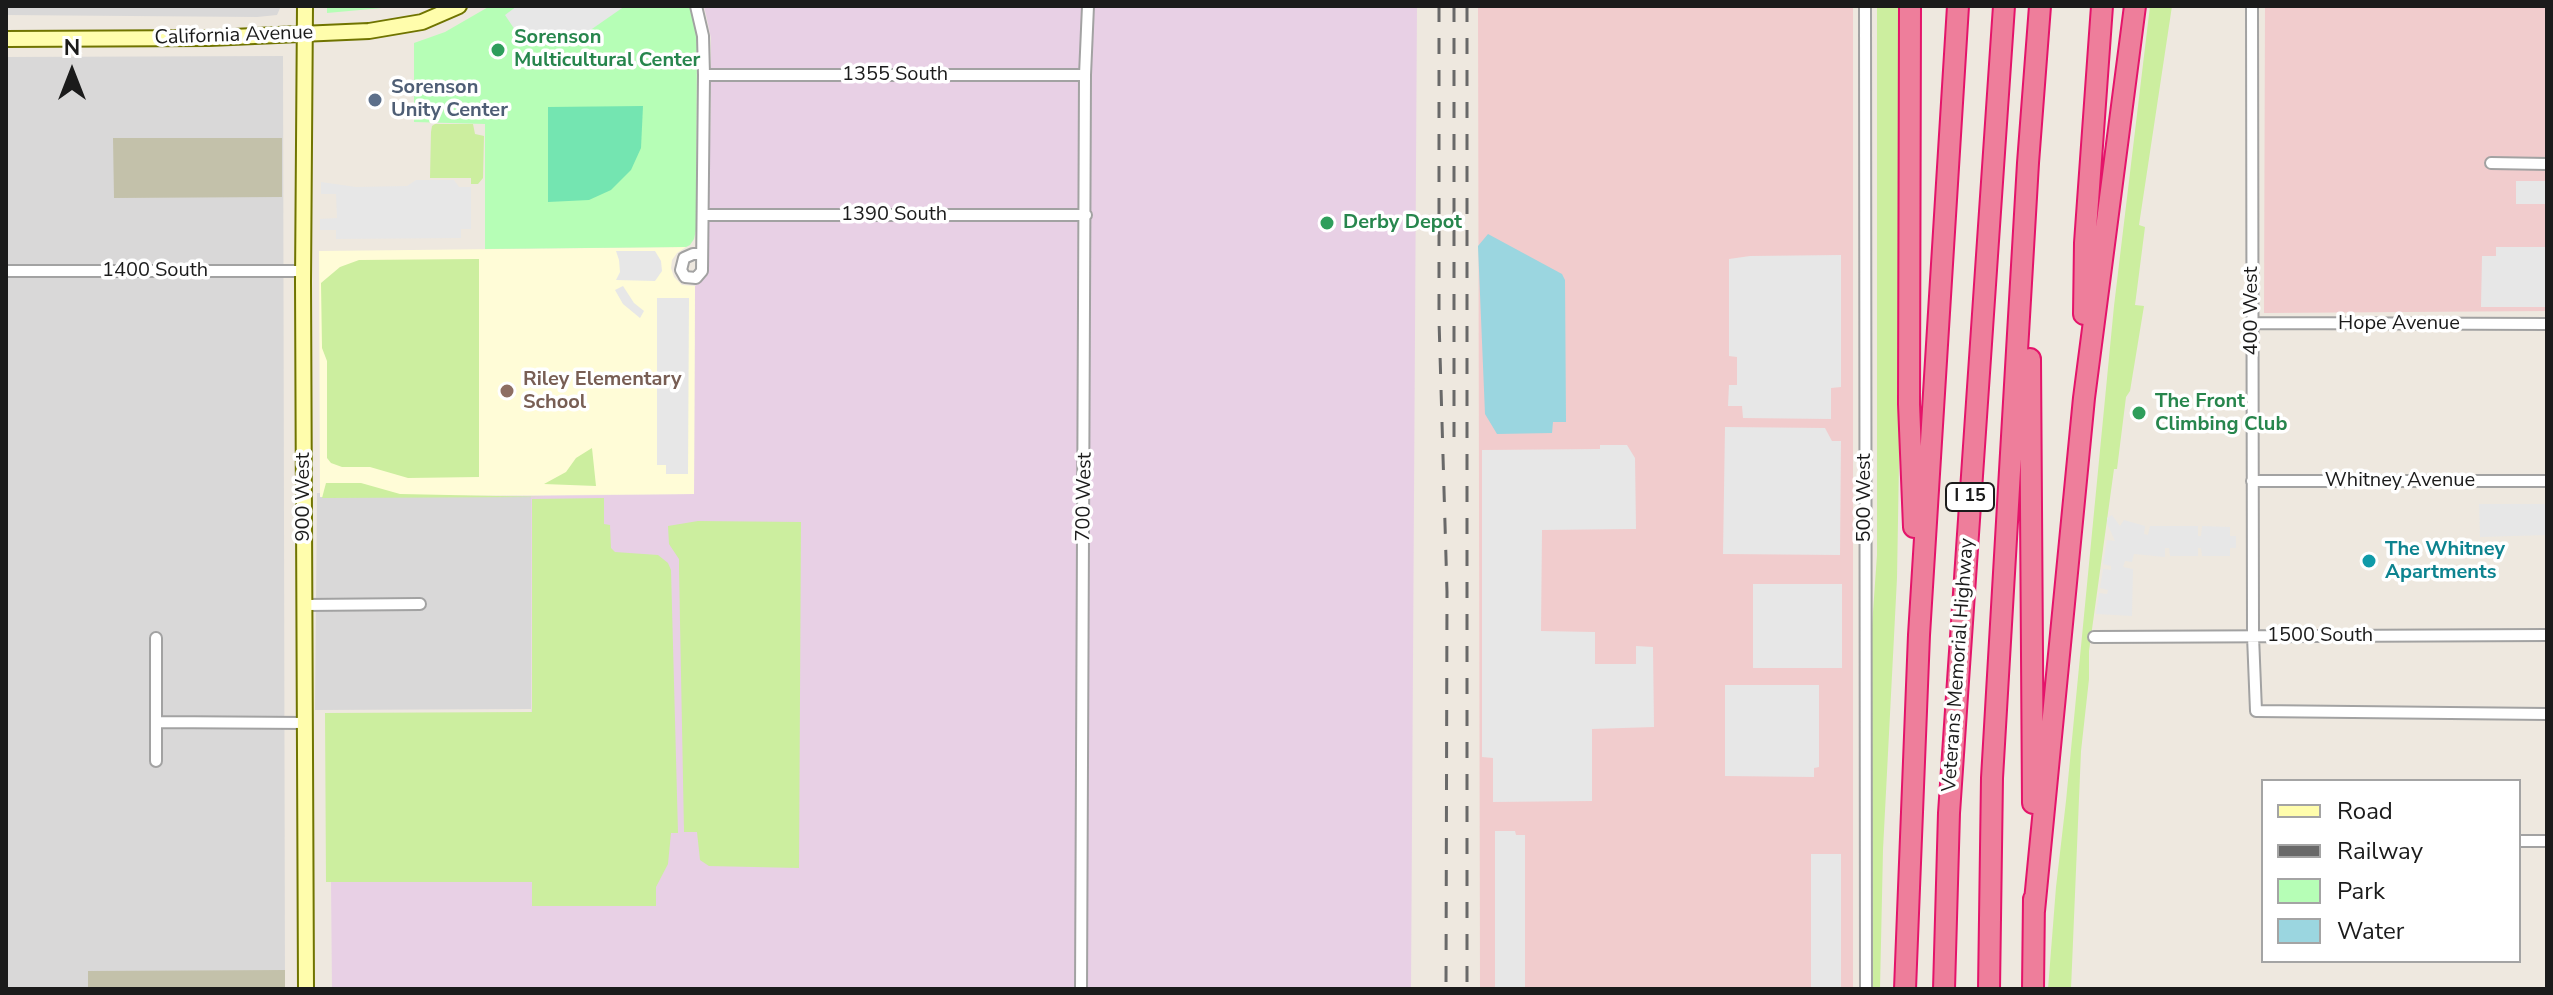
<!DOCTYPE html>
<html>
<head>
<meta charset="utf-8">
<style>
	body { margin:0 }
	#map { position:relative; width:2553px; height:995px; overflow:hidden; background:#eee8df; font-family:"Nunito Sans",sans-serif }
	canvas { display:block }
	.frame { position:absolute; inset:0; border:8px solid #1b1b1b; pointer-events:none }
	.legend { position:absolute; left:2261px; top:779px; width:260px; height:184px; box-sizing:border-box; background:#fff; border:2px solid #a4a4a4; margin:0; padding:10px 14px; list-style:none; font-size:24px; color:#1b1b1b }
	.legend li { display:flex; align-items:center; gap:16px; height:40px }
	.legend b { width:40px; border:2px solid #a4a4a4 }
	.north { position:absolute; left:32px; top:32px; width:80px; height:80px; -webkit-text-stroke:6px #fff; paint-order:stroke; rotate:0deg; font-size:22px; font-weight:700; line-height:32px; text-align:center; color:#1b1b1b }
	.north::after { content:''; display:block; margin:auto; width:28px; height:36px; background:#1b1b1b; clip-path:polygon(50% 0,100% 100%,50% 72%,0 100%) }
</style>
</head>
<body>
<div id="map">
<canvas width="2553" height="995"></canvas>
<div class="frame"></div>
<ul class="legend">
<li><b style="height:10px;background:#fffdac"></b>Road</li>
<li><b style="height:10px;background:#696969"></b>Railway</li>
<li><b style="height:22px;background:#b6feb6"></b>Park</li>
<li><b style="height:22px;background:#9bd6e0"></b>Water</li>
</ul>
<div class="north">N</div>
</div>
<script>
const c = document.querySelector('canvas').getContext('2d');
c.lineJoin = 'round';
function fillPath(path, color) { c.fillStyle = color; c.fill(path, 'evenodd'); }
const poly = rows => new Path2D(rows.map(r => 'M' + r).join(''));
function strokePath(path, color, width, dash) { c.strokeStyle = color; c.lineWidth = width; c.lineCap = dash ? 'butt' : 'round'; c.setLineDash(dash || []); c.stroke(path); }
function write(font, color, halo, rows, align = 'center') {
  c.font = font + ' "Nunito Sans",sans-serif'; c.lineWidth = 7; c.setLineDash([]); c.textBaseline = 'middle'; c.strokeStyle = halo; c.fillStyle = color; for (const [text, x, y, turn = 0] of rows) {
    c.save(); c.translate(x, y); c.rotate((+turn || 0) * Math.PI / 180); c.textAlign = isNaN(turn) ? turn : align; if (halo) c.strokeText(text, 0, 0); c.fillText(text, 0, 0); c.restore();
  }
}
fillPath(poly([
	[6,6,281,6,277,15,257,17,6,15],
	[283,56,285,989,6,989,6,57],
	[317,493,531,496,531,709,315,710]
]), '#d9d8d8');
fillPath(poly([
	[1478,6,1853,6,1853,989,1480,989],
	[2265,6,2547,6,2547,311,2264,313]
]), '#f1cccd');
fillPath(poly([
	[704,6,1417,6,1411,989,332,989,331,882,532,882,531,496,694,494,695,286,707,276,711,99,711,38]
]), '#e8d0e5');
fillPath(poly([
	[686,247,677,253,672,260,671,268,674,277,682,285,695,286,694,494,320,497,319,251]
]), '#fffcd7');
fillPath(poly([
	[113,138,282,138,282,197,114,198],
	[285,970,285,989,88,989,88,971]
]), '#c3c1aa');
fillPath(poly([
	[1877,6,1899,6,1898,171,1900,405,1897,578,1883,850,1880,989,1869,989,1870,654,1877,555],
	[2150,6,2172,6,2139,225,2145,227,2135,305,2144,306,2130,391,2126,397,2117,469,2114,469,2089,651,2089,679,2081,751,2071,989,2048,989,2056,887,2066,801,2114,306],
	[435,124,473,124,475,134,484,136,483,178,478,184,471,184,471,178,430,178,431,132,432,126],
	[479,259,479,477,408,478,370,467,342,467,331,463,327,458,327,361,322,348,321,283,340,267,359,260],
	[592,448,596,486,544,484,566,472,576,458],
	[326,483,361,483,400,494,546,497,322,498],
	[604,498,604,524,610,525,611,548,615,552,658,555,668,563,671,570,678,833,671,833,668,864,656,887,656,906,532,906,532,882,326,882,325,713,532,712,532,499],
	[698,521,801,522,799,868,709,866,700,860,697,832,684,832,679,569,679,559,669,544,668,526]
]), '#ccee9f');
fillPath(poly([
	[327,6,404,6,327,13],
	[490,6,689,6,697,34,696,230,694,239,690,245,686,247,485,249,485,124,414,122,414,43,445,32]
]), '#b6feb6');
fillPath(poly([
	[643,106,641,148,631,170,611,190,589,200,548,202,548,107]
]), '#74e5b1');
fillPath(poly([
	[517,6,625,6,579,38,521,39,505,15],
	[416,180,454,180,459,187,471,187,471,229,461,229,461,238,336,239,336,230,320,230,320,219,337,218,336,194,321,194,321,182,356,187,407,186],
	[2516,181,2547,181,2547,204,2516,204],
	[2496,247,2547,247,2547,307,2481,307,2482,256,2496,256],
	[616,251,655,251,661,261,662,271,655,281,616,280,620,272,619,260],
	[1841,255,1841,387,1831,388,1831,419,1743,418,1742,406,1728,406,1729,385,1737,385,1737,357,1729,356,1729,259,1750,256],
	[623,286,634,303,644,311,640,318,623,304,615,290],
	[657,298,689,298,688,474,666,474,666,465,657,465],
	[1725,427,1825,428,1832,441,1841,441,1840,555,1723,554],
	[1600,445,1627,445,1635,458,1636,529,1542,530,1541,631,1595,632,1595,664,1636,664,1636,646,1653,647,1654,727,1592,729,1592,801,1493,802,1493,758,1482,757,1482,450,1600,449],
	[2479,504,2547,504,2547,535,2480,537],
	[2112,515,2120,526,2124,520,2145,526,2144,534,2148,535,2150,526,2198,526,2198,536,2201,536,2202,526,2230,527,2230,536,2236,536,2236,548,2230,548,2230,556,2202,556,2201,548,2198,548,2198,556,2170,556,2169,548,2165,548,2165,557,2134,554,2132,562,2125,561,2123,567,2133,569,2132,616,2096,614,2099,593,2107,594,2108,590,2100,588,2103,569,2111,570,2111,566,2103,564,2107,540,2115,541,2107,523,2107,518],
	[1753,584,1842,584,1842,668,1753,668],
	[1725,685,1819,685,1819,767,1814,768,1814,777,1725,776],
	[1495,831,1515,831,1516,835,1525,835,1525,989,1495,989],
	[1811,854,1841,854,1841,989,1811,989]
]), '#e7e7e7');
fillPath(poly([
	[1488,234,1562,274,1565,280,1566,422,1553,422,1552,433,1497,434,1485,414,1478,246]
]), '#9bd6e0');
const street = poly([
	[696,6,703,36,704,75,702,271,696,278,685,277,681,270,684,258,693,254,702,254],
	[1865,6,1866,989],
	[2252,6,2253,636,2256,711,2547,714],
	[704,75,1085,75],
	[2491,163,2547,164],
	[703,215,1086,215],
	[6,271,303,271],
	[2252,323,2547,324],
	[2252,481,2547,481],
	[305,605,420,604],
	[2094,637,2547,635],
	[156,638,156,761],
	[156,722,306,723],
	[2519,841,2547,841],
	[1081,989,1085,75,1088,6]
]);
const secondary = poly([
	[305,6,303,281,306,989],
	[6,39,209,38,369,31,422,22,459,6]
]);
const highway = poly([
	[1910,6,1909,404,1914,527],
	[2084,314,2085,243,2102,6],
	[2030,359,2033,803],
	[2034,911,2084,398,2135,6],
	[1905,989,1919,635,1958,6],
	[1944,989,1949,813,2004,6],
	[1989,989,1992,778,2028,163,2040,6],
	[2033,989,2034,899]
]);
strokePath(street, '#a2a2a2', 14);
strokePath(secondary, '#707400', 18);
strokePath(highway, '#e4146a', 24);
strokePath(street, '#fff', 10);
strokePath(secondary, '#fffdac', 14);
strokePath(highway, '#ee7e9b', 20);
strokePath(poly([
	[1439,6,1439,320,1447,592,1446,989],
	[1454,6,1454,437],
	[1467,6,1467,989]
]), '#696969', 3, [16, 16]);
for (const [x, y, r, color] of [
	[498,50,8,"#2e9e5b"],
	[375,100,8,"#5c6f8a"],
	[1327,223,8,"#2e9e5b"],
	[507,391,8,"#8d6e63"],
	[2139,413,8,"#2e9e5b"],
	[2369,561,8,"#0f9aa8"]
]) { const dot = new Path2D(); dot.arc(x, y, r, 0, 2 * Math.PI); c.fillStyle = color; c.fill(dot); strokePath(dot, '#fff', 3); }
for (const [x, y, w] of [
	[1970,497,48]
]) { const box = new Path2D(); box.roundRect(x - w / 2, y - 14, w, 28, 6); c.fillStyle = '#fff'; c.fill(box); strokePath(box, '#1b1b1b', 2); }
write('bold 18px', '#1b1b1b', null, [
	["I 15",1970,497]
]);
write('20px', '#1b1b1b', '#fff', [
	["California Avenue",234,36,-2],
	["1355 South",895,75],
	["1390 South",894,215],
	["1400 South",155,271],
	["400 West",2252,311,-90],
	["Hope Avenue",2399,324],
	["Whitney Avenue",2400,481],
	["900 West",304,497,-90],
	["700 West",1085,497,-89],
	["500 West",1865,498,-90],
	["1500 South",2320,636],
	["Veterans Memorial Highway",1959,665,-86]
]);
write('bold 20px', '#27864d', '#fff', [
	["Sorenson",514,38],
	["Multicultural Center",514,61],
	["Derby Depot",1343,223],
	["The Front",2155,402],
	["Climbing Club",2155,425]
], 'left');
write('bold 20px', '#4e5e75', '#fff', [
	["Sorenson",391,88],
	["Unity Center",391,111]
], 'left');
write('bold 20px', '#785e54', '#fff', [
	["Riley Elementary",523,380],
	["School",523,403]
], 'left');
write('bold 20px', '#0d838f', '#fff', [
	["The Whitney",2385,550],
	["Apartments",2385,573]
], 'left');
</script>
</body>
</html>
